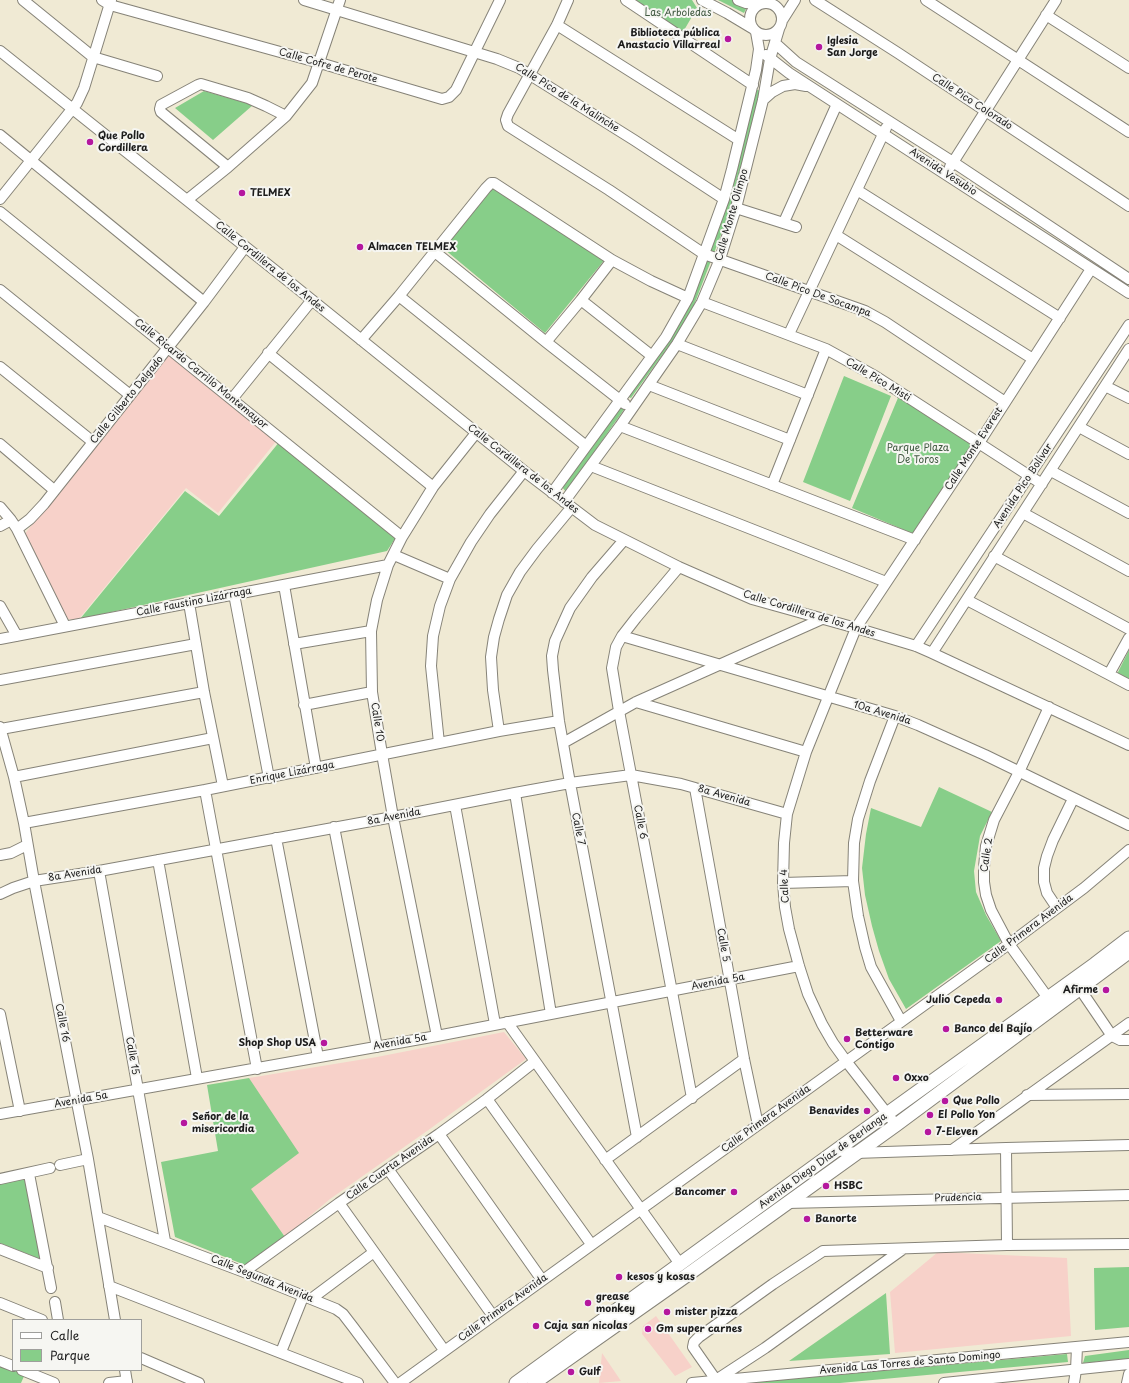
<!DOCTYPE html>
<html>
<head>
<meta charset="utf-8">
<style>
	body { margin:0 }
	#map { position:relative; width:1129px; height:1383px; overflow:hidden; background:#f0ead4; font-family:"Playpen Sans",sans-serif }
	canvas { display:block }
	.legend { position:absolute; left:12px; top:1319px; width:130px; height:52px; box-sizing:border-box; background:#f6f6f2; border:1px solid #9f9f9c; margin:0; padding:5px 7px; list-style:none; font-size:12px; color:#1c1c1c }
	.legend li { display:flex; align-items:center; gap:8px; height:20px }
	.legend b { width:20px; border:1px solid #9f9f9c }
</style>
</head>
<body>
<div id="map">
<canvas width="1129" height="1383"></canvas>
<ul class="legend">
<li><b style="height:5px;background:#fff"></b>Calle</li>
<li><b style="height:11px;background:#87ce89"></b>Parque</li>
</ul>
</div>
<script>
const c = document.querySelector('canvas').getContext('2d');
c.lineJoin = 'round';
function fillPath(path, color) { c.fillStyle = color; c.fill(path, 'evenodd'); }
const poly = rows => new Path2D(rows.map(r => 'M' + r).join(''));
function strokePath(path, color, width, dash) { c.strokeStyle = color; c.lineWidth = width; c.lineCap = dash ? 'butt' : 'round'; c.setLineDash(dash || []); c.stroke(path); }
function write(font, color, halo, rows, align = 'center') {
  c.font = font + ' "Playpen Sans",sans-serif'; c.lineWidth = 4; c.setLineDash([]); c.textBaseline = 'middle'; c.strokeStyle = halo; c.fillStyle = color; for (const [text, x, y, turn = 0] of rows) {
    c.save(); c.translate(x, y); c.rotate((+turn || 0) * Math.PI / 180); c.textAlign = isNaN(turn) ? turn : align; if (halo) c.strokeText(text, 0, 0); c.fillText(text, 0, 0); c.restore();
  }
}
fillPath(poly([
	[169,355,278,439,218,513,186,488,78,620,68,619,23,536],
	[504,1032,526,1059,427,1131,330,1199,285,1237,250,1189,249,1078,377,1057],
	[938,1252,1067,1258,1071,1336,895,1353,890,1292],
	[656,1316,692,1367,675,1376,642,1334,643,1326],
	[602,1353,621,1381,599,1383]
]), '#f7d1c9');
fillPath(poly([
	[631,0,692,0,697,8,683,32],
	[718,0,733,0,748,5,744,13],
	[756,89,760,91,734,201,689,318,631,398,626,396,683,315],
	[204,91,253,105,213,140,175,108],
	[492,185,606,258,545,333,444,249],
	[844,376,891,396,850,501,803,482],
	[900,393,974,443,914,534,852,508],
	[620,405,625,408,566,492,562,487],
	[280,441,396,537,387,551,80,619,185,491,219,516],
	[1129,650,1129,680,1117,674],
	[939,787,992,812,980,836,974,871,976,892,986,915,1001,941,906,1009,889,979,879,951,872,926,865,895,862,868,866,834,871,808,921,827],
	[249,1078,299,1153,251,1189,285,1237,245,1265,175,1237,161,1162,218,1151,207,1085],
	[25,1178,40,1259,0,1243,0,1184],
	[1129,1267,1129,1327,1095,1330,1094,1268],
	[886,1293,890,1354,789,1361],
	[1129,1350,1129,1359,1083,1363,1085,1356],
	[1067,1354,1068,1362,840,1383,748,1383],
	[0,1365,25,1374,21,1383,0,1383]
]), '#87ce89');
const minor = poly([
	[23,0,93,57,157,76],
	[102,0,110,5,320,63,442,99,449,97,456,90,500,0],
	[304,0,497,59,519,68,634,140,724,199],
	[568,0,557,25,508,114,506,120,508,126,609,190,704,254,865,311,885,322,1005,402],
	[626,0,753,85],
	[702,0,727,13,752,28],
	[738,0,746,3,759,4],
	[815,0,898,53,1129,206],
	[926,0,1129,132],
	'750 19a16 16 0 1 1 32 0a16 16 0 1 1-32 0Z',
	[1046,15,1129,68],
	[783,19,795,0],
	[557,25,739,140],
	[775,43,796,62,953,162,1129,279],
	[0,51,292,284,524,471,595,525,679,567,752,599,856,628,916,646,932,653,1129,745],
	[766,55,789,73,1129,293],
	[763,100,772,92,783,86,795,84,806,86],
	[0,135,204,302],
	[228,167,161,112,160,109,161,105,198,85,201,84,248,98,266,106,286,116],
	[950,167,1056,0],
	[857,190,1060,318],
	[0,199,77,103,84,88,111,0],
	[187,200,228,167,286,116,312,83,340,0],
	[736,208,796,227],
	[0,212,402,537],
	[784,222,837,104],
	[836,235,1033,359],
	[435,252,546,342,625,404],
	[0,290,130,395],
	[399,296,586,446],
	[581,300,652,356],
	[702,302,826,349,875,376,1042,484],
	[789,334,886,128],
	[361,340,399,296,486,188,491,183,494,183,612,260,651,281,688,298],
	[546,342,581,300,612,260],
	[677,344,808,395],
	[268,353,433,487],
	[0,367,93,442],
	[649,385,790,440],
	[1105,386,1129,398],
	[232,399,312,300],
	[620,426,915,540],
	[1079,427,1129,454],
	[0,444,54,490],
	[591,466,886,582],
	[1051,471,1129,513],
	[772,485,826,349],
	[552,493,666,337,688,298,724,199,732,169,756,70,759,49,756,32],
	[564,502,620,426,677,344,702,302,720,259,736,208,763,100,770,59,779,29],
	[0,507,11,520,17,529,65,626],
	[1023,513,1129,571],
	[0,526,11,520],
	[17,529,30,519,44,504,204,302,245,247],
	[624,540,592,577,570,608,555,641,552,656,553,670,559,721,570,783,637,1137],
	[394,555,450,579],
	[994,556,1129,629],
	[679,567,636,618,622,636,616,647,612,668,619,711,692,1098],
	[284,585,316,768],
	[234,594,269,778],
	[967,600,1129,685],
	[189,603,204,692,223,786],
	[0,606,17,636],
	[622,636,895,716,918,725,985,755,1129,825],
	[0,639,388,565],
	[294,644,371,631],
	[916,646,1129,325],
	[932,653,1129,349],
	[1109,674,1129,638],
	[0,680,196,644],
	[636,702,806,752],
	[304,705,372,692],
	[895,716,870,781,858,819,854,843,853,881,858,916,865,947,871,967,901,1021],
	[0,727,14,777,24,823,34,881,88,1159,115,1320],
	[1,729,204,692],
	[499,731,493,690,491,657,494,637,499,619,507,595,520,572,537,549,571,508],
	[439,743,431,666,433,636,440,606,450,579,471,542,490,514,524,471],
	[563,743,636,702,822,619],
	[14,777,213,738],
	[695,788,744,1059,758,1125],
	[205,790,257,1069],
	[515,793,551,1014],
	[455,805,495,1024],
	[24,823,205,790,499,731,559,721],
	[334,827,377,1047],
	[276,838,318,1057],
	[0,855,11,853,27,845],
	[158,860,197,1078],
	[99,871,165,1241],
	[783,883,853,881],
	[0,894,13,888,34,881,99,871,393,817,515,793,570,783,631,775,681,784,787,814],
	[1057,908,1047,893,1044,882,1044,868,1047,856,1053,840,1073,799],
	[1080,989,1112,1036,1120,1040,1129,1040],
	[1048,998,1009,944,991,910,986,895,984,882,984,867,986,846,994,820,1019,772,1049,707],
	[0,1014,20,1111],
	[507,1022,680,1264],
	[437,1036,393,817,382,754,372,692,371,631,377,600,388,565,402,537,433,487,476,433],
	[1027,1095,1129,1094],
	[487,1099,591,1244],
	[0,1114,437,1036,799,966],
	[896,1125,846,1061,833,1043,822,1024,808,994,799,966,789,929,785,907,783,883,784,843,787,814,806,752,856,628,979,443,1091,269],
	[439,1134,542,1280],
	[1006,1148,1007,1245],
	[837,1150,855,1153,1006,1148,1129,1145],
	[952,1150,1129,1023],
	[605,1160,744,1059],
	[60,1165,88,1159],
	[388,1169,493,1316],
	[29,1174,51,1288],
	[0,1179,50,1168],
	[339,1203,444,1350],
	[787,1203,1129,1195],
	[98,1217,244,1272,336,1309,343,1314,353,1327,395,1383],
	[0,1249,48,1268],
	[244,1272,339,1203,439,1134,487,1099,534,1062],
	[109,1286,358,1383],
	[311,1299,374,1252],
	[55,1302,58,1320],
	[0,1303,42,1320],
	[281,1352,303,1297],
	[141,1358,199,1383],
	[0,1361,13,1366],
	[22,1370,54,1383],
	[125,1370,127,1383],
	[716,1380,765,1348,903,1249],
	[109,1383,127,1381],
	[400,1383,1009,944,1084,888,1129,850],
	[692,1383,1129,1342],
	[714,1383,716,1380,693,1347,694,1342,699,1337,773,1284,823,1251,1007,1245,1129,1244],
	[944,1383,1129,1364],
	[1074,1383,1076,1370,1077,1347],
	[1127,1383,1129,1374]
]);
const major = poly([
	[516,1383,845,1144,1095,964,1129,938],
	[534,1383,690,1273,896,1125,1129,952]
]);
strokePath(minor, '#868378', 12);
strokePath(major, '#868378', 15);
strokePath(minor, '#fff', 10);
strokePath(major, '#fff', 13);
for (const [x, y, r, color] of [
	[728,39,4,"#b5179e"],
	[819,47,4,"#b5179e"],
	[90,142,4,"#b5179e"],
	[242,193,4,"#b5179e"],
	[360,247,4,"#b5179e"],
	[1106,990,4,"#b5179e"],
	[999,1000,4,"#b5179e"],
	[946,1029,4,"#b5179e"],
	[847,1039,4,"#b5179e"],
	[324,1043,4,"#b5179e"],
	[896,1078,4,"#b5179e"],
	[945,1101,4,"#b5179e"],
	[867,1111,4,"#b5179e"],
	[930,1115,4,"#b5179e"],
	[184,1123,4,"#b5179e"],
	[928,1132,4,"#b5179e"],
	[826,1186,4,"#b5179e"],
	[734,1192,4,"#b5179e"],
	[807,1219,4,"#b5179e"],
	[619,1277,4,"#b5179e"],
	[588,1303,4,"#b5179e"],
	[667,1312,4,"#b5179e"],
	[536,1326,4,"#b5179e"],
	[648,1329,4,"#b5179e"],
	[571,1372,4,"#b5179e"]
]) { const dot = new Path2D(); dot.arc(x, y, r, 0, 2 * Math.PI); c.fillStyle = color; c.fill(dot); strokePath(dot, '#f6f6f2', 1.5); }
write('10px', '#415a42', '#f6f6f2', [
	["Las Arboledas",678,13],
	["Parque Plaza",918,448],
	["De Toros",918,460]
]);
write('bold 10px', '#1c1c1c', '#f6f6f2', [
	["Biblioteca pública",720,33,"right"],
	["Anastacio Villarreal",720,45,"right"],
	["Iglesia",827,41],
	["San Jorge",827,53],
	["Que Pollo",98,136],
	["Cordillera",98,148],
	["TELMEX",250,193],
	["Almacen TELMEX",368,247],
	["Afirme",1098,990,"right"],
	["Julio Cepeda",991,1000,"right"],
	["Banco del Bajío",954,1029],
	["Betterware",855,1033],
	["Contigo",855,1045],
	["Shop Shop USA",316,1043,"right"],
	["Oxxo",904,1078],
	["Que Pollo",953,1101],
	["Benavides",859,1111,"right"],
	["El Pollo Yon",938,1115],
	["Señor de la",192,1117],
	["misericordia",192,1129],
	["7-Eleven",936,1132],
	["HSBC",834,1186],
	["Bancomer",726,1192,"right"],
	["Banorte",815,1219],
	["kesos y kosas",627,1277],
	["grease",596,1297],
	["monkey",596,1309],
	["mister pizza",675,1312],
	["Caja san nicolas",544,1326],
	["Gm super carnes",656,1329],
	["Gulf",579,1372]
], 'left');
write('10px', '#1c1c1c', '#f6f6f2', [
	["Calle Cofre de Perote",328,66,16],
	["Calle Pico de la Malinche",567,98,32],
	["Calle Pico Colorado",972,102,33],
	["Avenida Vesubio",943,172,33],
	["Calle Monte Olimpo",732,215,-74],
	["Calle Cordillera de los Andes",270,267,39],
	["Calle Pico De Socampa",818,295,20],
	["Calle Ricardo Carrillo Montemayor",201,374,39],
	["Calle Pico Misti",878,380,31],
	["Calle Gilberto Delgado",127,400,-51],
	["Calle Monte Everest",974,449,-57],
	["Calle Cordillera de los Andes",523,469,38],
	["Avenida Pico Bolívar",1023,486,-57],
	["Calle Faustino Lizárraga",194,602,-11],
	["Calle Cordillera de los Andes",809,614,17],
	["10a Avenida",882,713,17],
	["Calle 10",377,722,81],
	["Enrique Lizárraga",292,773,-11],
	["8a Avenida",724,796,16],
	["8a Avenida",394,817,-11],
	["Calle 6",640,822,79],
	["Calle 7",578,829,79],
	["Calle 2",987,855,-82],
	["8a Avenida",75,874,-9],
	["Calle 4",785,886,-93],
	["Calle Primera Avenida",1029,929,-37],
	["Calle 5",723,945,80],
	["Avenida 5a",718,982,-11],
	["Calle 16",62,1023,79],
	["Avenida 5a",400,1042,-10],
	["Calle 15",132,1056,80],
	["Avenida 5a",81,1100,-10],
	["Calle Primera Avenida",766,1119,-36],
	["Avenida Diego Díaz de Berlanga",823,1161,-36],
	["Calle Cuarta Avenida",390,1168,-35],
	["Prudencia",958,1198,-2],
	["Calle Segunda Avenida",262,1279,22],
	["Calle Primera Avenida",503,1308,-36],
	["Avenida Las Torres de Santo Domingo",910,1363,-5]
]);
</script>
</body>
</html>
